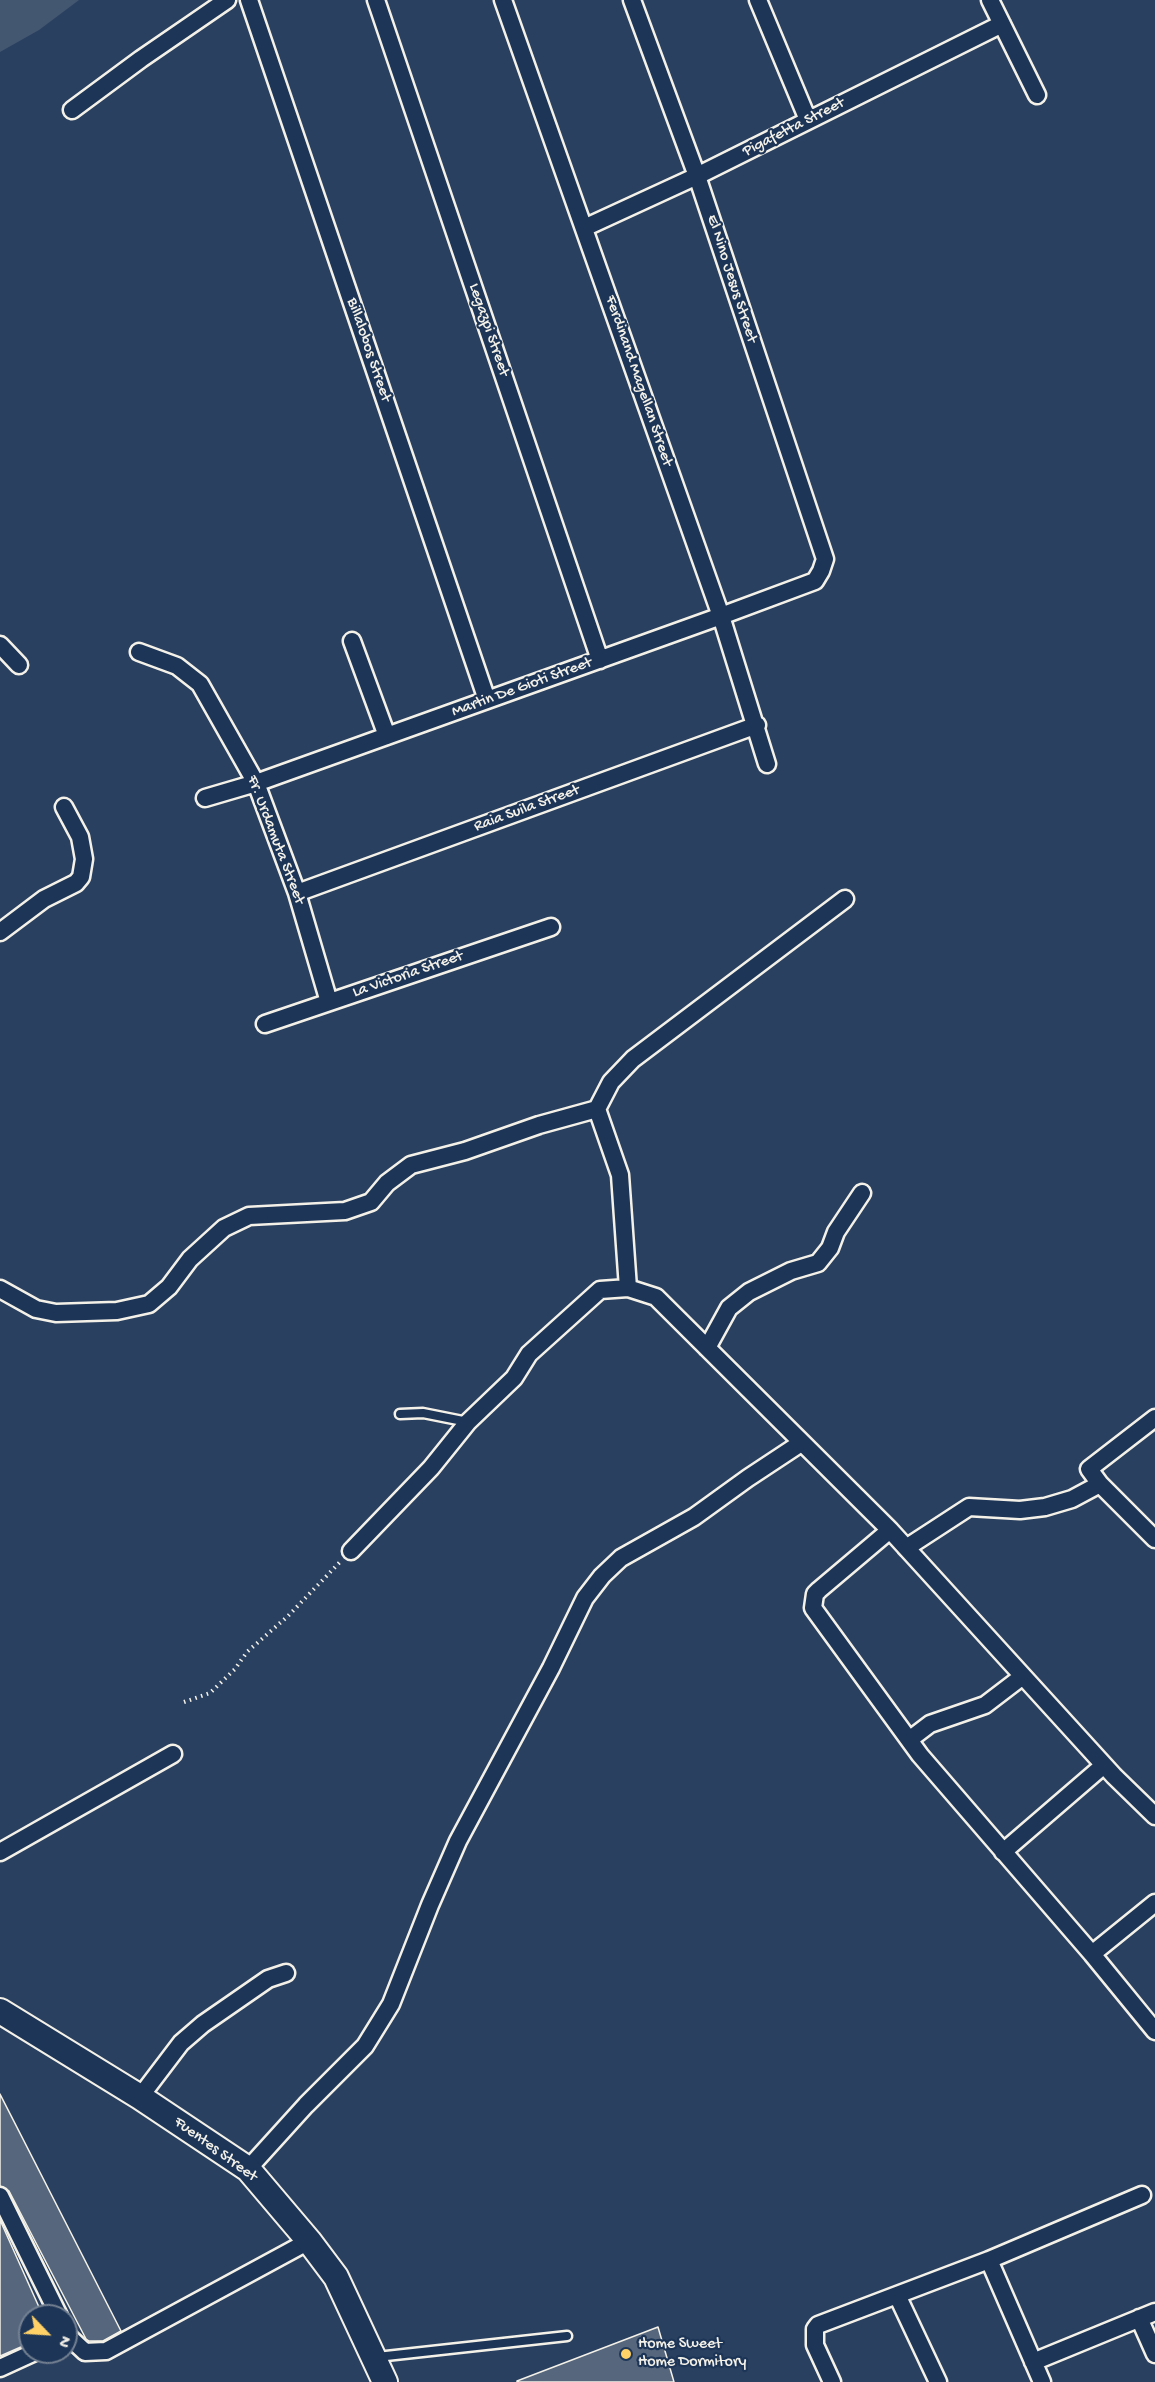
<!DOCTYPE html>
<html>
<head>
<meta charset="utf-8">
<style>
	body { margin:0 }
	#map { position:relative; width:1155px; height:2382px; overflow:hidden; background:#2a4060; font-family:"Gochi Hand",sans-serif }
	canvas { display:block }
	.north { position:absolute; left:18px; top:2304px; width:60px; height:60px; box-sizing:border-box; background:#1d3557; border:2px solid #738091; border-radius:50%; rotate:115deg; font-size:16px; font-weight:700; line-height:24px; text-align:center; color:#f4f1e8 }
	.north::after { content:''; display:block; margin:auto; width:21px; height:27px; background:#ffd166; clip-path:polygon(50% 0,100% 100%,50% 72%,0 100%) }
</style>
</head>
<body>
<div id="map">
<canvas width="1155" height="2382"></canvas>
<div class="north">N</div>
</div>
<script>
const c = document.querySelector('canvas').getContext('2d');
c.lineJoin = 'round';
function fillPath(path, color) { c.fillStyle = color; c.fill(path, 'evenodd'); }
const poly = rows => new Path2D(rows.map(r => 'M' + r).join(''));
function strokePath(path, color, width, dash) { c.strokeStyle = color; c.lineWidth = width; c.lineCap = dash ? 'butt' : 'round'; c.setLineDash(dash || []); c.stroke(path); }
function write(font, color, halo, rows, align = 'center') {
  c.font = font + ' "Gochi Hand",sans-serif'; c.lineWidth = 4.5; c.setLineDash([]); c.textBaseline = 'middle'; c.strokeStyle = halo; c.fillStyle = color; for (const [text, x, y, turn = 0] of rows) {
    c.save(); c.translate(x, y); c.rotate((+turn || 0) * Math.PI / 180); c.textAlign = isNaN(turn) ? turn : align; if (halo) c.strokeText(text, 0, 0); c.fillText(text, 0, 0); c.restore();
  }
}
fillPath(poly([
	[0,0,79,0,39,30,0,52]
]), '#445771');
const building = poly([
	[0,2094,121,2331,103,2341,89,2341,86,2339,9,2191,0,2186,0,2094],
	[0,2220,43,2316,30,2316,30,2343,0,2356,0,2220],
	[658,2327,674,2382,517,2382,517,2381,658,2327]
]);
fillPath(building, '#56677d');
strokePath(building, '#f4f1e8', 1.5);
const lane = poly([
	[400,1414,423,1413,468,1422],
	[377,2357,567,2336]
]);
const street = poly([
	[249,0,487,700],
	[376,0,600,660],
	[503,0,721,616,767,764],
	[758,0,808,120],
	[990,0,1037,95],
	[72,110,141,59,227,0],
	[584,228,697,176,1002,24],
	[352,641,387,736],
	[0,645,19,665],
	[139,652,177,666,200,684,256,783,297,893,329,1002],
	[205,798,256,783,721,616,815,581,821,571,825,559,697,176,632,0],
	[297,893,757,725],
	[0,932,44,899,76,883,81,877,84,859,80,837,64,807],
	[265,1024,551,927],
	[628,1288,620,1175,597,1109,611,1082,633,1059,845,899],
	[0,1289,36,1309,56,1313,117,1311,149,1304,169,1287,190,1259,224,1228,249,1216,345,1211,371,1202,387,1183,411,1165,465,1151,539,1125,597,1109],
	[707,1348,729,1308,749,1292,791,1271,818,1263,830,1248,836,1232,862,1193],
	[1100,1484,1089,1469,1155,1418],
	[890,1530,819,1590,815,1594,813,1608,920,1755,1092,1954,1155,2031],
	[906,1548,969,1507,1020,1510,1045,1507,1072,1499,1100,1484,1155,1539],
	[351,1551,431,1468,468,1422,514,1378,529,1354,600,1290,628,1288,656,1297,890,1530,1114,1776,1155,1816],
	[909,1740,930,1724,985,1705,1023,1676],
	[0,1852,173,1754],
	[1003,1852,1104,1765],
	[1092,1954,1155,1903],
	[140,2097,181,2043,203,2024,268,1979,286,1973],
	[248,2169,306,2105,365,2046,391,2004,430,1905,458,1841,551,1668,585,1598,602,1576,621,1558,694,1517,748,1478,801,1443],
	[0,2196,59,2316],
	[989,2260,1042,2382],
	[897,2295,938,2382],
	[1139,2318,1155,2354],
	[66,2331,69,2337,85,2352,106,2351,309,2241],
	[1033,2362,1155,2312],
	[0,2368,35,2352],
	[832,2382,815,2345,815,2329,818,2325,989,2260,1142,2195]
]);
const secondary = poly([
	[0,2011,140,2097,248,2169,309,2241,336,2277,385,2382]
]);
strokePath(lane, '#f4f1e8', 13);
strokePath(street, '#f4f1e8', 21);
strokePath(secondary, '#f4f1e8', 28);
strokePath(poly([
	[184,1702,210,1693,235,1669,247,1652,288,1616,340,1562]
]), '#f4f1e8', 4, [1.5, 4.5]);
strokePath(lane, '#1d3557', 8);
strokePath(street, '#1d3557', 16);
strokePath(secondary, '#1d3557', 24);
for (const [x, y, r, color] of [
	[626,2354,6,"#ffd166"]
]) { const dot = new Path2D(); dot.arc(x, y, r, 0, 2 * Math.PI); c.fillStyle = color; c.fill(dot); strokePath(dot, '#1d3557', 2); }
write('16px', '#f4f1e8', '#1d3557', [
	["Pigafetta Street",794,128,-27],
	["El Nino Jesus Street",731,279,72],
	["Legazpi Street",488,330,71],
	["Billalobos Street",368,350,71],
	["Ferdinand Magellan Street",638,381,71],
	["Martin De Gioti Street",522,688,-20],
	["Raia Suila Street",527,809,-20],
	["Fr. Urdamuta Street",275,840,69],
	["La Victoria Street",408,975,-19],
	["Fuentes Street",215,2150,36]
]);
write('16px', '#f4f1e8', '#1d3557', [
	["Home Sweet",638,2345],
	["Home Dormitory",638,2363]
], 'left');
</script>
</body>
</html>
